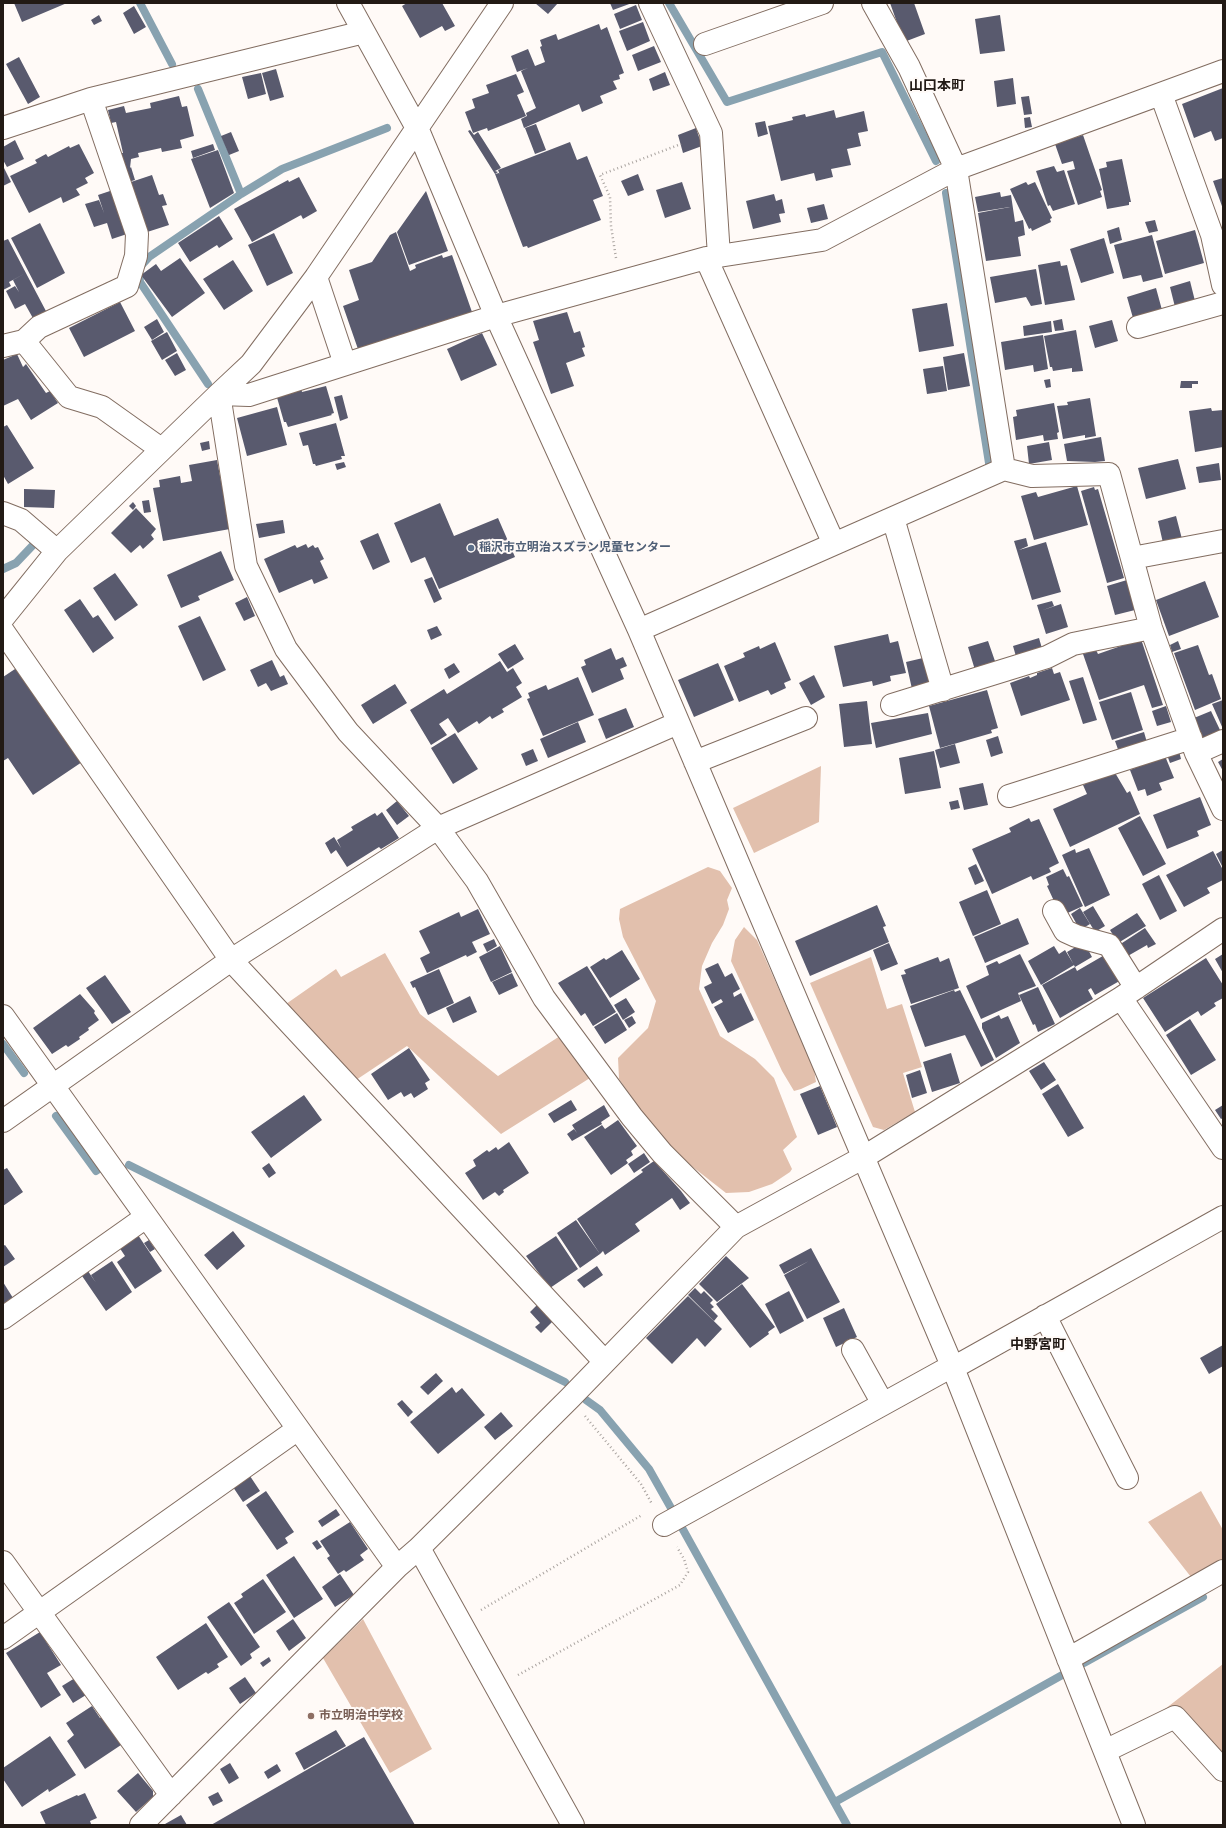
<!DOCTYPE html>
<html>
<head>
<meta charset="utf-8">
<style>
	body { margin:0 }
	#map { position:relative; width:1226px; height:1828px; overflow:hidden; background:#fffaf7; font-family:Karla,sans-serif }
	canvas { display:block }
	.frame { position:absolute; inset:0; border:4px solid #221a15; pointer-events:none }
</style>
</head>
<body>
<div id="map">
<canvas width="1226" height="1828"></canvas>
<div class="frame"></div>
</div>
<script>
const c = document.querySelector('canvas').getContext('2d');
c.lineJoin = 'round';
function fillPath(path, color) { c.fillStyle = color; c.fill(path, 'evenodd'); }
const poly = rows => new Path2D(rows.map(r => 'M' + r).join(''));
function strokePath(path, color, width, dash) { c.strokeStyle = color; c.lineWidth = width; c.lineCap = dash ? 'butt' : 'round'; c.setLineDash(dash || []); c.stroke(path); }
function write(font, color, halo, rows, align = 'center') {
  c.font = font + ' Karla,"Noto Sans JP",sans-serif'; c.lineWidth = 4; c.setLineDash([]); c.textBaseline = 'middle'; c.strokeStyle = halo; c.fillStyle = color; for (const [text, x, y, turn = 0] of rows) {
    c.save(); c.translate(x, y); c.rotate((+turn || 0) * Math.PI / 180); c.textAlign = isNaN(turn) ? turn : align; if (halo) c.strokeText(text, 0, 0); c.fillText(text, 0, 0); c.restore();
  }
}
fillPath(poly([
	[821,766,819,822,754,853,733,808],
	[708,867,720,871,732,888,727,900,729,909,723,925,712,943,702,966,699,989,720,1036,755,1059,774,1078,797,1137,783,1150,792,1169,790,1172,772,1184,749,1192,726,1193,666,1146,619,1079,618,1058,648,1028,656,1001,623,937,619,919,620,909],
	[744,927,757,940,814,1069,816,1082,801,1089,794,1091,782,1071,731,961,735,940],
	[385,953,420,1014,498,1076,560,1036,590,1078,501,1134,407,1046,356,1080,286,1004,336,969,341,977],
	[871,957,887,1009,902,1004,922,1067,903,1073,915,1112,884,1130,873,1127,810,983],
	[1201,1491,1223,1530,1223,1559,1191,1577,1148,1522],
	[363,1619,432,1749,390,1773,323,1658],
	[1223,1664,1223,1775,1165,1709]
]), '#e2c0ad');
strokePath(poly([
	[140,3,172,64],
	[669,3,727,102,882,52,936,161],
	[198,89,241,194],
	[946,193,989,463],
	[208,384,140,282,139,268,149,257,241,194,282,169,387,128],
	[3,569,16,563,35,543],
	[3,1044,24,1073],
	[56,1116,96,1171,99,1169],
	[129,1165,565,1382],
	[586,1400,600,1410,649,1469,671,1508],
	[681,1526,847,1825],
	[1084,1663,1203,1597],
	[835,1802,1064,1674]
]), '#88a2b0', 8);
fillPath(poly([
	[14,3,67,3,22,22],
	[407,3,442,3,455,26,445,31,442,26,420,38,402,6],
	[535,3,558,3,548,14],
	[610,3,632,3,613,10],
	[890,3,914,3,925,34,904,42],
	[636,5,642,20,620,29,614,14],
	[134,6,146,27,134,34,123,13],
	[99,15,102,21,94,25,91,20],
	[1000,15,1005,51,980,54,975,19],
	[643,22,650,41,627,51,619,31],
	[599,24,601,30,607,27,624,73,619,75,620,79,613,81,617,89,600,96,603,103,582,112,579,104,524,128,521,119,527,116,526,113,536,108,521,71,528,68,517,72,511,56,528,49,535,66,545,62,540,47,542,46,540,40,556,34,558,40],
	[654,46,661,62,638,71,632,55],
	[19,57,40,97,28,104,6,64],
	[276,69,284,97,270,101,262,73],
	[665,72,670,85,653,91,649,79],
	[261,73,266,94,248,99,242,77],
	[516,74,524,92,517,95,526,116,488,131,487,128,473,133,465,112,475,108,472,99,489,93,486,85],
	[1013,78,1016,104,997,107,994,81],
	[1223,88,1223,138,1215,141,1211,131,1194,138,1182,104],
	[179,96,182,107,187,106,194,136,180,140,182,148,162,152,161,148,138,153,139,157,131,159,130,168,131,167,135,180,125,183,121,153,123,153,116,122,111,123,108,110,124,106,126,113,151,108,150,103],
	[1029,96,1032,114,1024,115,1021,97],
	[834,110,836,118,864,111,868,131,858,133,861,146,847,149,851,165,831,169,833,177,816,181,814,173,781,181,768,126,793,120,792,117,805,114,806,117],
	[1030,117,1032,127,1025,128,1024,118],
	[765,121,768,134,758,137,755,123],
	[536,124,546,150,535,154,525,128],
	[696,128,702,146,683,153,678,135],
	[470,130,474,135,478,132,501,168,495,171,498,172,495,174,468,131],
	[231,132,239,151,229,155,221,136],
	[1083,135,1102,190,1100,191,1102,197,1078,205,1067,171,1075,169,1073,161,1062,164,1055,144],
	[15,140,24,159,7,167,3,160,3,147],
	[570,142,577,160,587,156,603,196,593,200,601,220,528,248,527,246,523,247,495,174,499,173,500,175,498,170],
	[79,144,94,173,85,178,88,183,76,189,80,195,63,203,61,197,29,213,10,176,37,163,35,160,46,154,48,157,69,146,70,148],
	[213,144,215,150,193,158,191,151],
	[218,150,234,193,210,208,191,159],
	[1122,159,1131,202,1129,202,1129,205,1107,209,1099,169,1107,167,1106,162],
	[3,166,11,182,3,186],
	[1054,166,1057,172,1064,170,1075,204,1053,211,1050,205,1048,206,1036,171],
	[638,174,644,190,628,196,621,181],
	[152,175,159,195,163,194,167,205,162,206,169,225,141,234,125,184],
	[299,177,317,211,303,219,298,209,301,215,252,242,234,209,288,180,289,182],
	[1223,178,1223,209,1213,181],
	[682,182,691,209,665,218,656,190],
	[1026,182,1028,185,1035,182,1052,218,1050,219,1051,222,1032,231,1031,228,1029,229,1010,189],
	[116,189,130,233,112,239,107,223,94,227,85,204,99,200,104,213,98,195],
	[426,191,448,251,409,265,397,232],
	[1000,192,1001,197,1011,195,1015,222,1023,220,1025,235,1018,237,1021,256,986,261,978,213,1010,207,978,212,975,197],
	[774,194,776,201,782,199,785,213,779,214,781,222,753,229,746,201],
	[824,204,828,219,811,223,807,208],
	[219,216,233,239,219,248,217,245,190,262,178,243],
	[1155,220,1158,231,1149,233,1145,222],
	[40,223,65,273,37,288,11,238],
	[1119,227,1122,240,1110,244,1107,231],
	[1195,230,1204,263,1165,274,1156,241],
	[396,232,410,271,416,268,415,265,442,255,443,258,452,255,472,312,359,352,343,306,359,300,349,270,372,262,390,235],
	[274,233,293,273,267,286,248,245],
	[1152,235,1163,277,1143,282,1141,275,1123,279,1114,245],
	[1104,238,1114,273,1081,283,1070,249],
	[8,239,47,313,34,320,25,304,15,309,6,291,15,286,19,292,13,280,24,274,9,282,11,286,3,290,3,241],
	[180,258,205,293,172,317,141,275,156,264,161,271],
	[233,260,253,291,224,310,203,279],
	[1060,261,1061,266,1067,265,1075,300,1045,305,1038,265],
	[1036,269,1042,304,1031,306,1026,297,995,303,990,277],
	[1190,281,1195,301,1175,307,1170,287],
	[1156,288,1162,310,1133,318,1127,297],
	[120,302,135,331,84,357,69,328],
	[947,303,954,346,919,352,912,309],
	[567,312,574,333,580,331,585,347,582,348,585,356,566,363,574,386,551,394,533,342,539,340,533,321],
	[157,319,164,332,152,340,144,327],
	[1062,319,1064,330,1055,331,1053,321],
	[1112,320,1118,341,1095,348,1089,326],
	[1051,321,1052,332,1024,336,1023,326],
	[1076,330,1083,371,1072,372,1072,368,1053,371,1052,367,1050,367,1044,336],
	[167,332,177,351,162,360,151,341],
	[482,333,497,365,461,381,447,349],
	[1043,335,1048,369,1034,372,1033,365,1005,370,1001,342],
	[177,353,186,370,175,376,165,360],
	[964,353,970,386,948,390,943,357],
	[17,354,23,367,26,364,46,393,50,391,58,403,31,420,18,399,3,406,3,360],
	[943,366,947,391,927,394,923,369],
	[1050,379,1051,387,1046,388,1044,380],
	[1181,381,1198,381,1198,384,1192,384,1192,388,1180,388],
	[326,386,334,413,331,414,332,415,288,427,286,422,284,422,276,394,301,387,302,392],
	[342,395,348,418,340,421,334,397],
	[1090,398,1096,436,1085,438,1085,435,1063,439,1057,406,1068,405,1067,402],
	[1054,403,1059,432,1057,433,1058,439,1044,441,1043,435,1016,440,1013,417,1017,416,1016,410],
	[277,407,287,445,247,456,237,418],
	[1211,408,1212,411,1223,410,1223,447,1195,452,1189,411],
	[336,423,345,456,341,456,342,459,316,466,315,464,313,464,308,445,303,446,299,433],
	[7,425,34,468,8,484,3,475,3,427],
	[1101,437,1105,461,1095,462,1067,461,1064,444],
	[209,441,210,449,202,451,200,443],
	[1049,442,1052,460,1029,464,1027,446],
	[1178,459,1186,489,1146,499,1138,468],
	[217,460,230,529,163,541,153,488,160,487,159,480,180,476,181,483,192,481,189,465],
	[344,462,346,467,337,470,335,464],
	[1219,463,1221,480,1199,483,1196,467],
	[1077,486,1088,525,1034,540,1021,496,1036,492,1038,497],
	[1094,487,1095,490,1098,489,1124,578,1107,583,1081,491],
	[24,489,55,490,54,508,24,507],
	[149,500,151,512,144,513,142,501],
	[133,502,136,506,133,510,129,506],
	[440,503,454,536,498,518,515,557,439,589,425,557,411,563,394,523],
	[136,508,156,529,151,535,154,539,143,549,140,545,131,553,111,533],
	[1176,516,1182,539,1163,543,1158,521],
	[283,520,285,533,259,538,256,524],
	[378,533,390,562,373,570,360,541],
	[1026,538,1028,546,1019,550,1046,542,1061,592,1032,600,1014,541],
	[306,544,308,548,313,545,315,548,318,547,324,559,320,561,328,578,314,584,312,579,279,593,264,559,295,545,297,548],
	[221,551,234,580,198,596,200,600,181,608,167,575],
	[115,573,138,605,115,621,93,588],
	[432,577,442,599,434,603,424,580],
	[1127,580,1135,610,1115,615,1107,586],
	[1205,581,1219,617,1169,636,1156,600],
	[247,597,255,616,244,621,235,603],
	[80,599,93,618,98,615,114,638,93,653,64,610],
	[1052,601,1054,606,1043,610,1061,604,1068,627,1046,634,1037,605],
	[200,616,226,670,203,681,178,626],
	[437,626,442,635,431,640,427,630],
	[888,634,890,643,898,641,906,673,890,676,891,681,873,686,872,681,843,687,834,646],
	[1039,638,1043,652,1017,660,1013,646],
	[1141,639,1163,705,1152,708,1144,685,1099,700,1083,654,1096,650,1098,654],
	[988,641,996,664,975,670,968,647],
	[1178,641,1181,649,1172,652,1170,645],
	[775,642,791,680,784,683,786,688,771,695,768,690,739,702,724,666,745,657,743,653,759,646,760,649],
	[515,644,524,659,508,669,498,654],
	[1198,645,1209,675,1212,674,1221,699,1195,710,1174,653],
	[611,648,616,660,623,657,627,666,620,669,624,679,592,693,581,667,586,665,584,660],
	[923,658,930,685,912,689,906,662],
	[272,660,280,677,284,675,288,684,271,691,266,683,258,687,250,670],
	[500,661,507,672,513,668,522,683,516,687,522,697,502,709,504,712,492,719,490,716,479,724,477,721,458,733,448,718,439,724,447,735,431,745,410,710,444,689,447,694],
	[454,663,460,672,449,679,444,669],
	[718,663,734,700,694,717,678,680],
	[18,667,82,762,33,795,8,758,3,761,3,677],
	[1052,668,1054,674,1060,672,1070,700,1021,716,1010,683,1029,676,1030,678,1037,675,1037,673],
	[814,675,825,697,811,705,799,683],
	[578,677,594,715,543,736,527,699,530,698,528,693,546,685,548,690],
	[1083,677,1097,720,1083,724,1069,681],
	[395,684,407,703,373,724,361,705],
	[987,690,998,728,991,730,992,733,940,748,929,706],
	[1131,692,1143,730,1112,740,1099,702],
	[1223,700,1223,729,1212,704],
	[867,701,872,744,844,747,839,704],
	[1166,706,1171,722,1157,726,1152,711],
	[626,708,634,727,606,739,598,719],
	[1211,711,1220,730,1203,738,1194,718],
	[928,713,932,734,876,748,871,723],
	[578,722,586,742,548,758,540,739],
	[1144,732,1148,746,1120,755,1115,741],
	[455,733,478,769,453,784,431,748],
	[998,736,1003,753,991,757,986,740],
	[955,744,960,763,940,768,935,750],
	[533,749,538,761,526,766,521,754],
	[934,751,941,788,905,794,899,758],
	[1179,751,1181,759,1170,763,1167,755],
	[1165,756,1174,778,1159,783,1162,790,1147,796,1145,789,1138,791,1130,770],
	[1223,759,1223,771,1218,762],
	[1114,771,1127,793,1130,791,1140,814,1070,847,1053,809,1087,794,1083,785],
	[983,783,988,805,964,810,959,788],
	[1200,797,1211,825,1197,831,1199,836,1167,849,1153,815],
	[958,800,960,808,951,810,949,802],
	[397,801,409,816,397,825,386,810],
	[382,812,399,838,381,849,379,847,347,867,336,850,331,854,325,843,334,837,341,848,337,840,353,830,351,827,375,813,377,816],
	[1140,816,1166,864,1143,876,1118,828],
	[1029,818,1031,822,1039,819,1059,863,1049,868,1051,872,1033,880,1031,876,992,894,972,849,1011,832,1009,828],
	[1089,848,1110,895,1085,907,1062,855,1075,849,1076,853],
	[1223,850,1223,868,1216,854],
	[1213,851,1223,870,1223,880,1207,888,1210,893,1184,907,1166,875],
	[976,864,984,881,975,885,968,868],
	[1063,869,1067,877,1069,876,1083,906,1061,916,1047,886,1049,885,1046,877],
	[1159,875,1177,911,1160,920,1142,884],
	[987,890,1001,924,973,936,959,902],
	[877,905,886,926,883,927,889,942,810,976,795,941],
	[1093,906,1105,926,1095,932,1083,912],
	[1080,908,1090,924,1080,930,1071,914],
	[478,909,490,934,472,942,477,952,467,957,466,955,427,973,420,958,430,953,419,931,459,912,461,917],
	[1137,913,1146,926,1118,943,1110,930],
	[1018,918,1029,944,985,963,974,937],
	[1145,928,1156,944,1148,948,1147,945,1126,957,1119,945],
	[494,939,497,946,487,952,483,944],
	[1084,942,1092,957,1075,967,1067,952],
	[889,943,898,964,881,971,873,950],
	[500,946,512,972,491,982,479,957],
	[1054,946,1059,954,1065,950,1074,965,1041,985,1028,961],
	[622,950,640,979,610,998,590,967,604,958,606,960],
	[1108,953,1123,979,1095,995,1091,988,1088,990,1093,999,1060,1018,1042,985,1075,967,1077,971],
	[1020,954,1036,986,1018,993,1021,1001,981,1019,966,986,989,975,986,966,997,961,999,964],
	[1223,954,1223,973,1215,959],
	[938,957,940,962,949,958,959,988,911,1004,901,975,906,974,904,970],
	[1206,958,1223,985,1223,998,1214,1003,1216,1006,1201,1016,1198,1011,1165,1032,1143,998],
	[718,963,725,977,732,973,740,989,733,993,734,997,741,993,754,1020,728,1033,714,1007,723,1002,721,999,712,1004,704,987,712,983,705,969],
	[587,966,616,1012,593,1026,585,1013,581,1016,558,983],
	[439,969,454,1003,428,1015,415,987,413,988,410,982],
	[512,973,518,986,499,995,492,982],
	[105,975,131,1012,112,1024,86,988],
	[1038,987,1055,1024,1038,1032,1035,1024,1033,1025,1019,995],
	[954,990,955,992,960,990,994,1060,981,1067,965,1035,925,1047,910,1006],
	[80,994,95,1011,94,1013,99,1020,88,1028,89,1030,79,1037,80,1039,68,1047,66,1045,52,1054,33,1028],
	[470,996,477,1012,453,1023,446,1008],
	[626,998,635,1012,623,1020,614,1005],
	[617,1013,627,1030,605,1044,594,1027],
	[999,1015,1001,1019,1008,1016,1020,1043,996,1058,982,1028,982,1023],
	[632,1016,636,1023,629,1028,624,1020],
	[1190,1019,1216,1060,1191,1075,1166,1035],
	[409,1048,430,1080,425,1083,428,1089,414,1098,411,1093,404,1097,401,1092,388,1100,371,1074],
	[951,1053,960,1083,932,1092,923,1062],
	[1044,1062,1056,1080,1041,1090,1029,1071],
	[920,1070,927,1093,912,1098,906,1075],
	[1058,1084,1084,1128,1068,1137,1042,1094],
	[820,1086,837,1127,818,1135,800,1094],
	[304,1095,322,1120,271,1158,251,1132],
	[571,1100,577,1110,554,1123,548,1114],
	[604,1105,610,1116,601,1122,602,1124,572,1141,567,1134,574,1129,577,1133,572,1125],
	[1223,1105,1223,1118,1221,1119,1215,1110],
	[618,1120,637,1146,631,1151,633,1155,626,1160,628,1163,611,1175,584,1137,602,1125,605,1129],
	[509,1142,529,1173,503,1190,504,1192,499,1196,495,1192,483,1200,465,1173,476,1166,473,1160,487,1150,489,1152,496,1147,498,1150],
	[644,1153,650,1162,634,1173,628,1164],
	[654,1161,681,1191,690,1203,680,1210,672,1198,635,1224,640,1231,605,1255,603,1251,600,1254,577,1219,643,1172,641,1170],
	[269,1163,276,1173,269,1178,262,1168],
	[7,1168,23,1192,3,1206,3,1170],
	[576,1220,600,1254,580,1268,557,1233],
	[233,1231,245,1246,217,1270,204,1255],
	[138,1235,162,1271,135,1289,117,1262,125,1256,119,1247],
	[556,1236,578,1269,550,1288,526,1256],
	[149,1240,155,1249,150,1252,144,1243],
	[5,1245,15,1259,3,1267,3,1246],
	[811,1248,840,1302,807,1319,784,1275,809,1261,784,1274,779,1265],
	[726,1256,749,1278,717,1302,699,1284],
	[112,1261,132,1292,106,1311,80,1273,86,1268,96,1283,91,1275],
	[597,1266,603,1275,584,1288,577,1280],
	[3,1282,13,1298,3,1304],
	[742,1284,775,1327,768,1332,769,1334,750,1348,716,1304],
	[695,1288,701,1294,704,1291,713,1300,710,1303,714,1307,711,1309,718,1316,714,1321,688,1295],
	[789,1291,804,1321,780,1334,765,1304],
	[688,1296,722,1329,705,1347,697,1338,672,1364,646,1338],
	[539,1303,554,1320,541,1333,535,1327,540,1323,530,1312],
	[844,1308,857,1337,836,1347,823,1318],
	[1223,1345,1223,1366,1209,1374,1200,1358],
	[436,1373,443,1381,428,1395,420,1387],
	[452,1387,456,1393,462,1388,485,1415,438,1454,410,1422],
	[402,1400,413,1412,408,1417,397,1404],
	[501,1412,513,1426,495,1440,484,1427],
	[250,1476,260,1491,243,1502,233,1487],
	[266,1491,294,1532,285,1538,288,1543,277,1550,246,1505],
	[336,1509,340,1515,322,1527,318,1521],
	[350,1522,368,1549,360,1555,364,1560,346,1572,344,1570,338,1574,327,1558,330,1556,320,1541],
	[317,1540,322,1547,317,1550,312,1543],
	[294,1556,323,1599,294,1618,266,1575],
	[340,1574,354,1595,335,1607,322,1587],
	[263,1579,286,1612,254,1634,234,1603,243,1597,241,1594],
	[229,1602,260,1647,250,1654,252,1658,241,1666,207,1617],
	[293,1619,306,1638,289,1651,276,1631],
	[206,1623,228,1657,217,1664,219,1667,208,1674,206,1672,178,1690,156,1657],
	[40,1632,61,1665,47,1673,61,1695,41,1708,6,1653],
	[269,1657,271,1661,263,1667,260,1663],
	[245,1677,256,1693,240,1704,229,1688],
	[75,1678,86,1695,73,1703,62,1686],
	[92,1706,100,1718,102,1717,121,1745,85,1769,67,1741,74,1735,66,1723],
	[336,1730,346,1746,304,1770,295,1753],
	[50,1736,76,1775,49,1792,48,1789,22,1807,3,1779,3,1768],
	[364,1737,415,1825,211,1825],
	[230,1763,239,1778,229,1784,220,1769],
	[277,1764,281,1771,268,1779,264,1772],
	[138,1773,153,1791,153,1797,136,1812,117,1791],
	[218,1792,223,1801,213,1806,208,1797],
	[85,1793,97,1818,90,1821,91,1824,46,1825,40,1812,77,1795,78,1796],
	[181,1815,187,1825,166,1825,165,1824]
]), '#595a6e');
const minor = poly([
	[348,3,418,130,496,316,639,630,953,1368,1134,1825],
	[650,3,711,133,719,256],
	[873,3,909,67,956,169,1004,469],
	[705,44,822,3],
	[1161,94,1212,235,1223,285],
	[91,99,137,234,136,256,127,286,39,327,24,341,69,397,102,407,161,449],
	[3,128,91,99,364,32],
	[706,258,834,544],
	[316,277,345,364],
	[1138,327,1223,303],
	[3,346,24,341],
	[3,513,21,520,57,551],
	[893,518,943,690],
	[1132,558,1223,541],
	[3,618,57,551,219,394,251,364,316,277,502,3],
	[639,630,1004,469,1032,476,1109,474,1151,628,1196,753,1223,809],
	[3,631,231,960,605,1362],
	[892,705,1047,657,1073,644,1151,628],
	[1196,753,1223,741],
	[695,762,806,718],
	[1009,796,1191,738],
	[1054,911,1065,931,1076,936,1109,945,1136,988],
	[1121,998,1223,1148],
	[3,1016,397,1567],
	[3,1121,231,960,438,828,678,723],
	[736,1227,662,1153,632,1117,544,998,477,881,438,828,348,732,286,649,246,566,219,394,249,395,496,316,706,258,822,240,956,169,1223,71],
	[1045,1316,1127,1478],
	[3,1318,146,1217],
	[853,1350,883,1404],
	[953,1368,1223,1217],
	[664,1525,952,1366],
	[419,1548,573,1825],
	[3,1562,171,1795],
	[3,1638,298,1429],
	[1068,1659,1223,1571],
	[1105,1751,1175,1717,1223,1770],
	[141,1825,397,1567,419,1548,570,1398,736,1227,864,1157,1121,998,1223,929]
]);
strokePath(minor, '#826d61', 24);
strokePath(poly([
	[616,258,611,226,610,197,600,175,681,144],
	[585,1416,641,1484,652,1504],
	[481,1610,642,1515],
	[518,1675,680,1585,688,1572,684,1559,677,1547]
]), '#aaa4a0', 2.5, [1, 3]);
strokePath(minor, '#fff', 22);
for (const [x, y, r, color] of [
	[471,548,4,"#5c6f8a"],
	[311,1716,4,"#8d6e63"]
]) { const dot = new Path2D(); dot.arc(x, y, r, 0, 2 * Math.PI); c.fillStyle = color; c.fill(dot); strokePath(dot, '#fffaf7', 1.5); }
write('bold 12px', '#4e5e75', '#fffaf7', [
	["稲沢市立明治スズラン児童センター",479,548]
], 'left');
write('bold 12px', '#785e54', '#fffaf7', [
	["市立明治中学校",319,1716]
], 'left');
write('bold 14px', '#221a15', '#fffaf7', [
	["山口本町",937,86],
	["中野宮町",1038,1345]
]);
</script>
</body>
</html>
